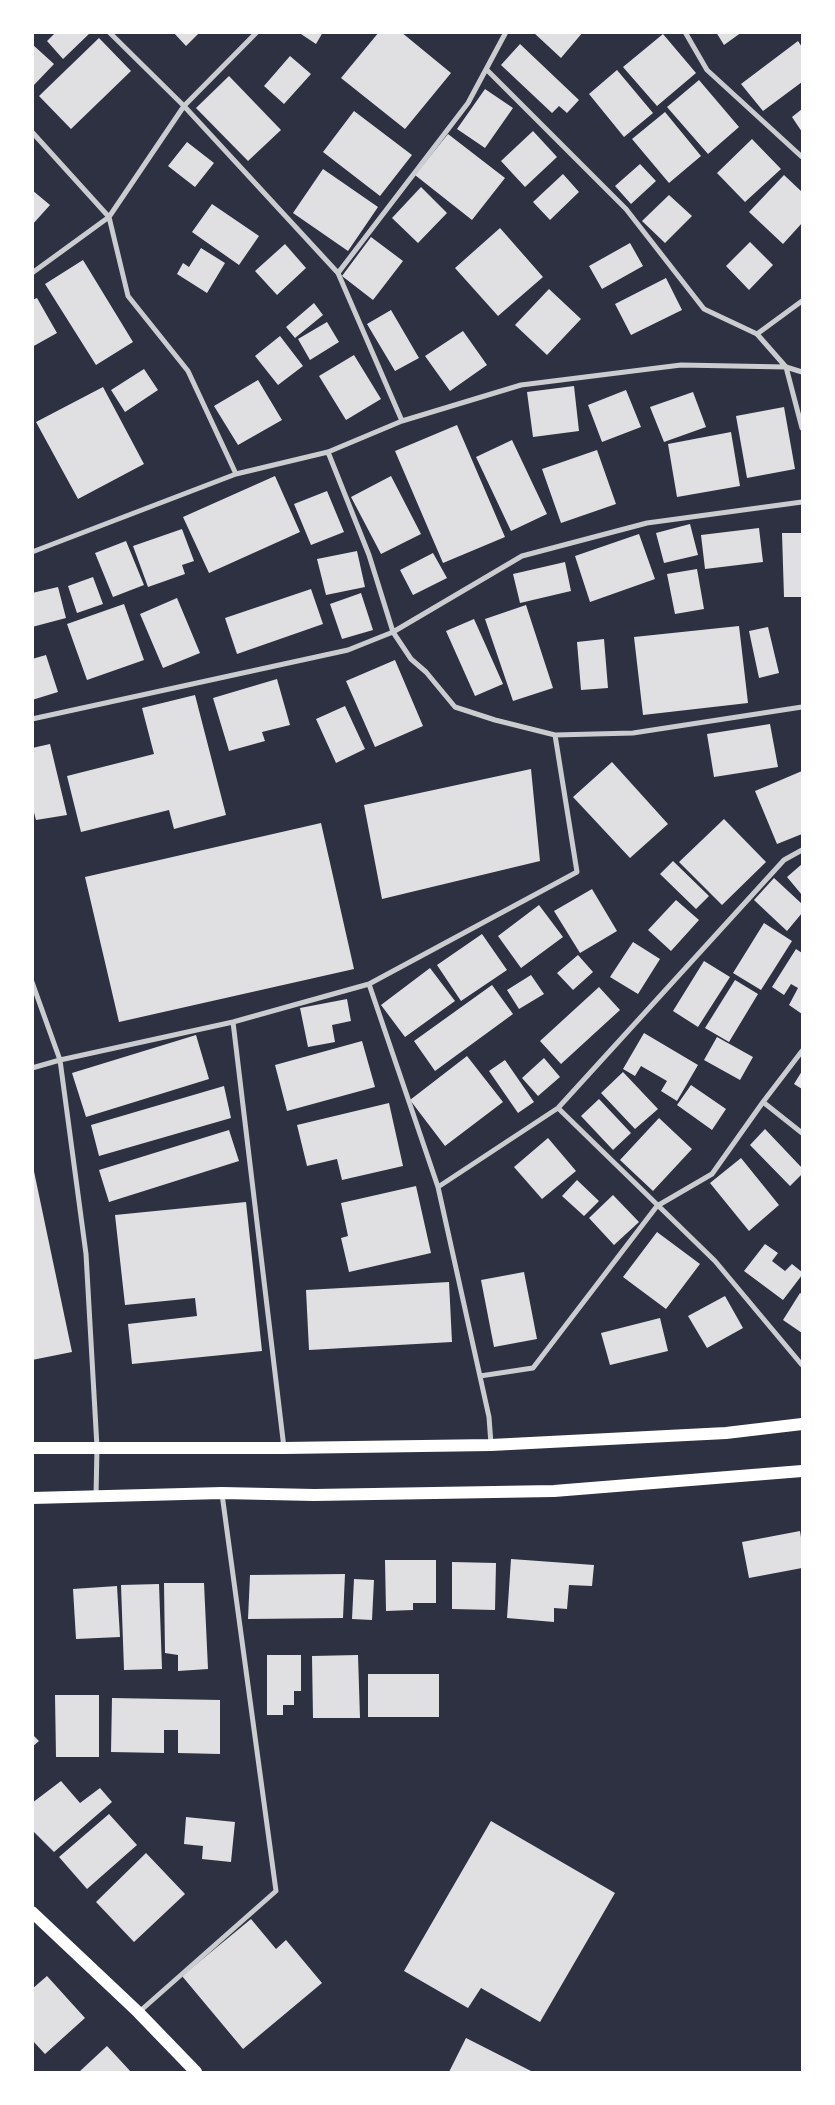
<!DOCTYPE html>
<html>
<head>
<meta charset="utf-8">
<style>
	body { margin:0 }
	#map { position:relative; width:835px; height:2105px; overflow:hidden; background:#2d3142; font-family:"Archivo Narrow",sans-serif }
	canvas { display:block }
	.frame { position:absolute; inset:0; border:34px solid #fff; pointer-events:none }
</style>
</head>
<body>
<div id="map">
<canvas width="835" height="2105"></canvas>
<div class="frame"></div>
</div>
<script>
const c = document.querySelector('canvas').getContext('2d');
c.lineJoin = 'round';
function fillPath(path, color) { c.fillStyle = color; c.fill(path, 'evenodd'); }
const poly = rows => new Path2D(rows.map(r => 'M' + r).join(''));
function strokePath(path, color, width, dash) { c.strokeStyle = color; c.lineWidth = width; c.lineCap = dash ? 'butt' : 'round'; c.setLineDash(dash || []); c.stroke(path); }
fillPath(poly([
	[56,32,91,32,63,59,47,41],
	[173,32,200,32,186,46],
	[298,32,323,32,316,44],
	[379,32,401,32,451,73,405,129,341,78],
	[533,32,583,32,561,58],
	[716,32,742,32,724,45],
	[663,34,696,73,657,106,623,67],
	[99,38,131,71,71,129,39,96],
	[798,41,802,47,802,82,763,111,741,84],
	[32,44,54,64,34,85,32,84],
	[520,44,579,100,567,113,559,106,552,113,501,65],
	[290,56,311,74,284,104,264,86],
	[617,70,653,113,624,137,589,94],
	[229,76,281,130,248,161,196,108],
	[699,80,739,127,708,154,667,107],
	[485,89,513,108,485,148,457,129],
	[802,109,802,132,792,117],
	[354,111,412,155,380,196,323,152],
	[665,112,701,156,669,183,632,139],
	[533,131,557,157,525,187,501,161],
	[448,134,505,178,472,220,415,175],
	[752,139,781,169,745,202,717,173],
	[187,142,214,163,195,187,168,166],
	[640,164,656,181,631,204,615,186],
	[323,169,378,207,348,251,293,213],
	[563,174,579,192,550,220,533,202],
	[784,175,802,192,802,223,783,244,749,212],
	[421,187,447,213,418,243,392,218],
	[32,190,50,205,32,225],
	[669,195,692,216,665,243,642,221],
	[212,204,259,236,239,265,192,232],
	[500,228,543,277,498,316,455,268],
	[371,237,403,261,373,300,342,276],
	[750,242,773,265,749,290,726,266],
	[630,243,643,266,602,289,589,266],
	[285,244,306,268,277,295,255,271],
	[201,248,225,263,207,293,177,274,183,263,189,267],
	[83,260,133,342,96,365,45,284],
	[666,278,682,310,631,335,615,304],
	[549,289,581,319,547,355,515,325],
	[37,298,57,333,32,347,32,300],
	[314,303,323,315,295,338,286,327],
	[391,310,419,358,395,371,367,324],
	[327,322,339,342,310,360,298,339],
	[463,331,487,365,450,391,425,356],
	[280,336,303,366,278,385,255,356],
	[354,355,381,399,346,420,319,376],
	[144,369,158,390,125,412,111,390],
	[258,380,282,420,238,445,214,406],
	[574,386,579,431,533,437,527,392],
	[103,387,144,464,78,499,36,422],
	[626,390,641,427,602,442,588,405],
	[693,392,706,427,664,442,650,407],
	[784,407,795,469,747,478,736,416],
	[457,425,505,537,443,563,395,451],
	[731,432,740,486,677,497,668,444],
	[512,440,547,514,511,531,476,457],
	[597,450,616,504,561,523,542,469],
	[275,476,300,532,209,573,183,517],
	[391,476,421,534,381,554,351,497],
	[327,491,344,532,311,545,294,504],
	[690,524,698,555,664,563,656,533],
	[759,528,763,562,705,569,701,535],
	[182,529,194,561,182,565,185,574,148,587,133,546],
	[782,533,802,533,802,597,784,597],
	[639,534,655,579,590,602,575,556],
	[126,541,144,585,113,597,95,553],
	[357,551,365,587,326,595,317,559],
	[433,553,447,578,413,595,400,570],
	[565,562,571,591,520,603,513,574],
	[697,569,704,609,675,614,667,574],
	[93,577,103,604,77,613,68,586],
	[58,587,66,618,32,627,32,593],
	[311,589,323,624,237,654,225,618],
	[361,593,373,630,342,639,330,604],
	[177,598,200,653,163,668,140,614],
	[124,604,144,660,87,680,67,624],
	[526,605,553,688,513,701,485,619],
	[474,619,503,684,475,696,446,631],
	[739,626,748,703,643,715,634,637],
	[768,627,779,673,759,678,749,631],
	[604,639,608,688,581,690,577,642],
	[46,655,58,692,32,700,32,659],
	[395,660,423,726,375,747,346,681],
	[277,679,290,725,262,732,265,741,229,751,213,698],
	[195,695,226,815,174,829,169,810,81,832,67,776,154,754,142,708],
	[345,706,365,749,336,763,316,719],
	[770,724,778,767,714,777,707,734],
	[50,744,67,815,36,820,32,805,32,748],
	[612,762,668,824,630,858,573,797],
	[531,769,540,861,382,899,364,805],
	[802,771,802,834,777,844,755,791],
	[724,819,766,862,722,905,679,862],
	[321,823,354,969,119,1022,85,877],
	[673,861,709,896,696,909,660,874],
	[802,864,802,895,787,877],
	[774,878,802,904,802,913,787,931,754,900],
	[592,889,617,931,580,953,554,911],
	[676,900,699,920,671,951,648,930],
	[539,905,563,937,521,968,498,936],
	[764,923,792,941,761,990,733,973],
	[482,934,507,970,461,1001,437,965],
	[633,942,660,959,638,994,610,977],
	[796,949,802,953,802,1014,789,1005,798,988,791,984,784,995,772,987],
	[578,955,593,972,573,990,557,973],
	[704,961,730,977,698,1027,673,1011],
	[430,968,455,1001,405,1037,381,1005],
	[531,975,544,994,519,1009,507,990],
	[735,980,758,994,729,1042,705,1028],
	[492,985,513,1014,435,1071,414,1041],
	[599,987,620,1010,561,1064,540,1041],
	[347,999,351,1021,332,1025,335,1042,308,1047,300,1008],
	[644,1033,698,1065,677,1101,661,1091,667,1081,641,1066,635,1076,623,1069],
	[196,1035,209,1079,86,1117,72,1073],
	[717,1037,753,1057,740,1080,704,1060],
	[362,1041,375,1087,287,1111,275,1065],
	[467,1056,503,1102,445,1146,410,1100],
	[544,1058,560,1077,538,1096,522,1078],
	[505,1060,534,1102,518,1113,489,1071],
	[802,1071,802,1089,794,1084],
	[623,1072,658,1109,635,1129,601,1093],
	[691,1085,726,1109,712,1130,677,1105],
	[224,1086,231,1118,99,1156,91,1125],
	[599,1099,631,1133,613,1150,581,1116],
	[389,1103,403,1166,342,1180,337,1159,307,1166,297,1125],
	[659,1118,692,1149,653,1191,620,1160],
	[765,1129,802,1168,802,1174,790,1186,750,1145],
	[229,1130,239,1161,109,1202,99,1170],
	[548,1138,576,1171,542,1199,514,1167],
	[741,1158,779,1205,749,1231,710,1183],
	[32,1162,72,1352,32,1360],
	[577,1180,599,1201,584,1216,562,1196],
	[416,1186,431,1253,349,1272,341,1238,348,1236,341,1203],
	[613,1195,639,1222,614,1245,589,1218],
	[246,1202,262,1351,132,1364,128,1324,197,1316,195,1298,125,1305,115,1215],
	[657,1232,700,1264,666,1309,623,1277],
	[765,1244,778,1253,772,1261,785,1271,792,1264,802,1272,802,1275,783,1300,744,1271],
	[524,1272,537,1339,494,1347,481,1280],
	[449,1282,452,1342,309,1350,306,1290],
	[800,1293,802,1294,802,1333,783,1320],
	[725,1296,743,1328,707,1348,688,1316],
	[660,1318,668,1351,610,1365,601,1333],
	[800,1531,802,1544,802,1568,749,1578,742,1542],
	[511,1559,594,1565,592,1586,569,1585,567,1609,554,1608,554,1622,507,1618],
	[385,1560,436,1560,436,1603,413,1603,413,1610,386,1611],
	[452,1562,496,1563,495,1610,452,1609],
	[345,1574,343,1618,248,1619,250,1575],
	[354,1579,374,1580,372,1620,352,1619],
	[164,1583,204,1583,208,1669,178,1671,178,1655,165,1653],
	[159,1584,162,1669,124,1670,121,1585],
	[117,1586,120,1637,76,1639,73,1589],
	[267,1655,301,1655,301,1691,294,1691,294,1705,283,1705,283,1715,267,1715],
	[358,1655,360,1718,313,1718,312,1656],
	[368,1674,439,1674,439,1717,368,1717],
	[55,1695,99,1695,99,1757,56,1757],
	[112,1698,220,1700,220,1754,178,1753,178,1730,164,1730,164,1753,111,1752],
	[32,1734,39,1741,32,1747],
	[61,1781,80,1803,100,1788,112,1802,54,1852,32,1830,32,1803],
	[109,1814,137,1845,87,1889,59,1857],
	[186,1817,235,1822,231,1862,202,1859,203,1846,184,1844],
	[491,1821,615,1893,540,2022,481,1988,468,2008,404,1971],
	[146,1853,185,1894,134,1942,96,1902],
	[251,1919,276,1949,286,1940,322,1983,243,2049,182,1976],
	[47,1976,85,2018,45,2054,32,2040,32,1989],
	[466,2038,533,2072,449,2072],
	[107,2046,131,2072,79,2072]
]), '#e0e0e3');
strokePath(poly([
	[109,32,184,106,338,273,468,103,506,32],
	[685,32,707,70,802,157],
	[487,70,626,209,704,309,757,334,786,367,802,372],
	[32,132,109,217,128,296,188,371,236,474],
	[32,273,109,217,184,106,257,32],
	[338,273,402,421],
	[757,334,802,301],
	[328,452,369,555,393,632,522,556,647,523,802,502],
	[32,552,236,474,328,452,402,421,521,385,681,365,786,367,802,428],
	[32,719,348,650,393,632,411,659,426,672,455,707,495,720,555,735,633,733,802,707],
	[32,982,60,1060,86,1254,97,1447,96,1496],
	[369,984,438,1187,489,1417,491,1444],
	[233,1022,284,1448],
	[32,1068,60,1060,233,1022,369,984,577,872,555,735],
	[763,1102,802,1133],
	[558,1108,715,1261,802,1365],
	[438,1187,558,1108,784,860,802,850],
	[480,1376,533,1368,657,1206,712,1174,763,1102,802,1051],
	[139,2012,276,1891,222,1494]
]), '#caccd0', 5);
strokePath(poly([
	[32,1448,284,1448,491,1445,726,1433,802,1424],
	[32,1498,222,1493,314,1495,554,1491,802,1471],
	[32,1912,138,2012,196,2072]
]), '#fff', 12);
</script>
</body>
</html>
